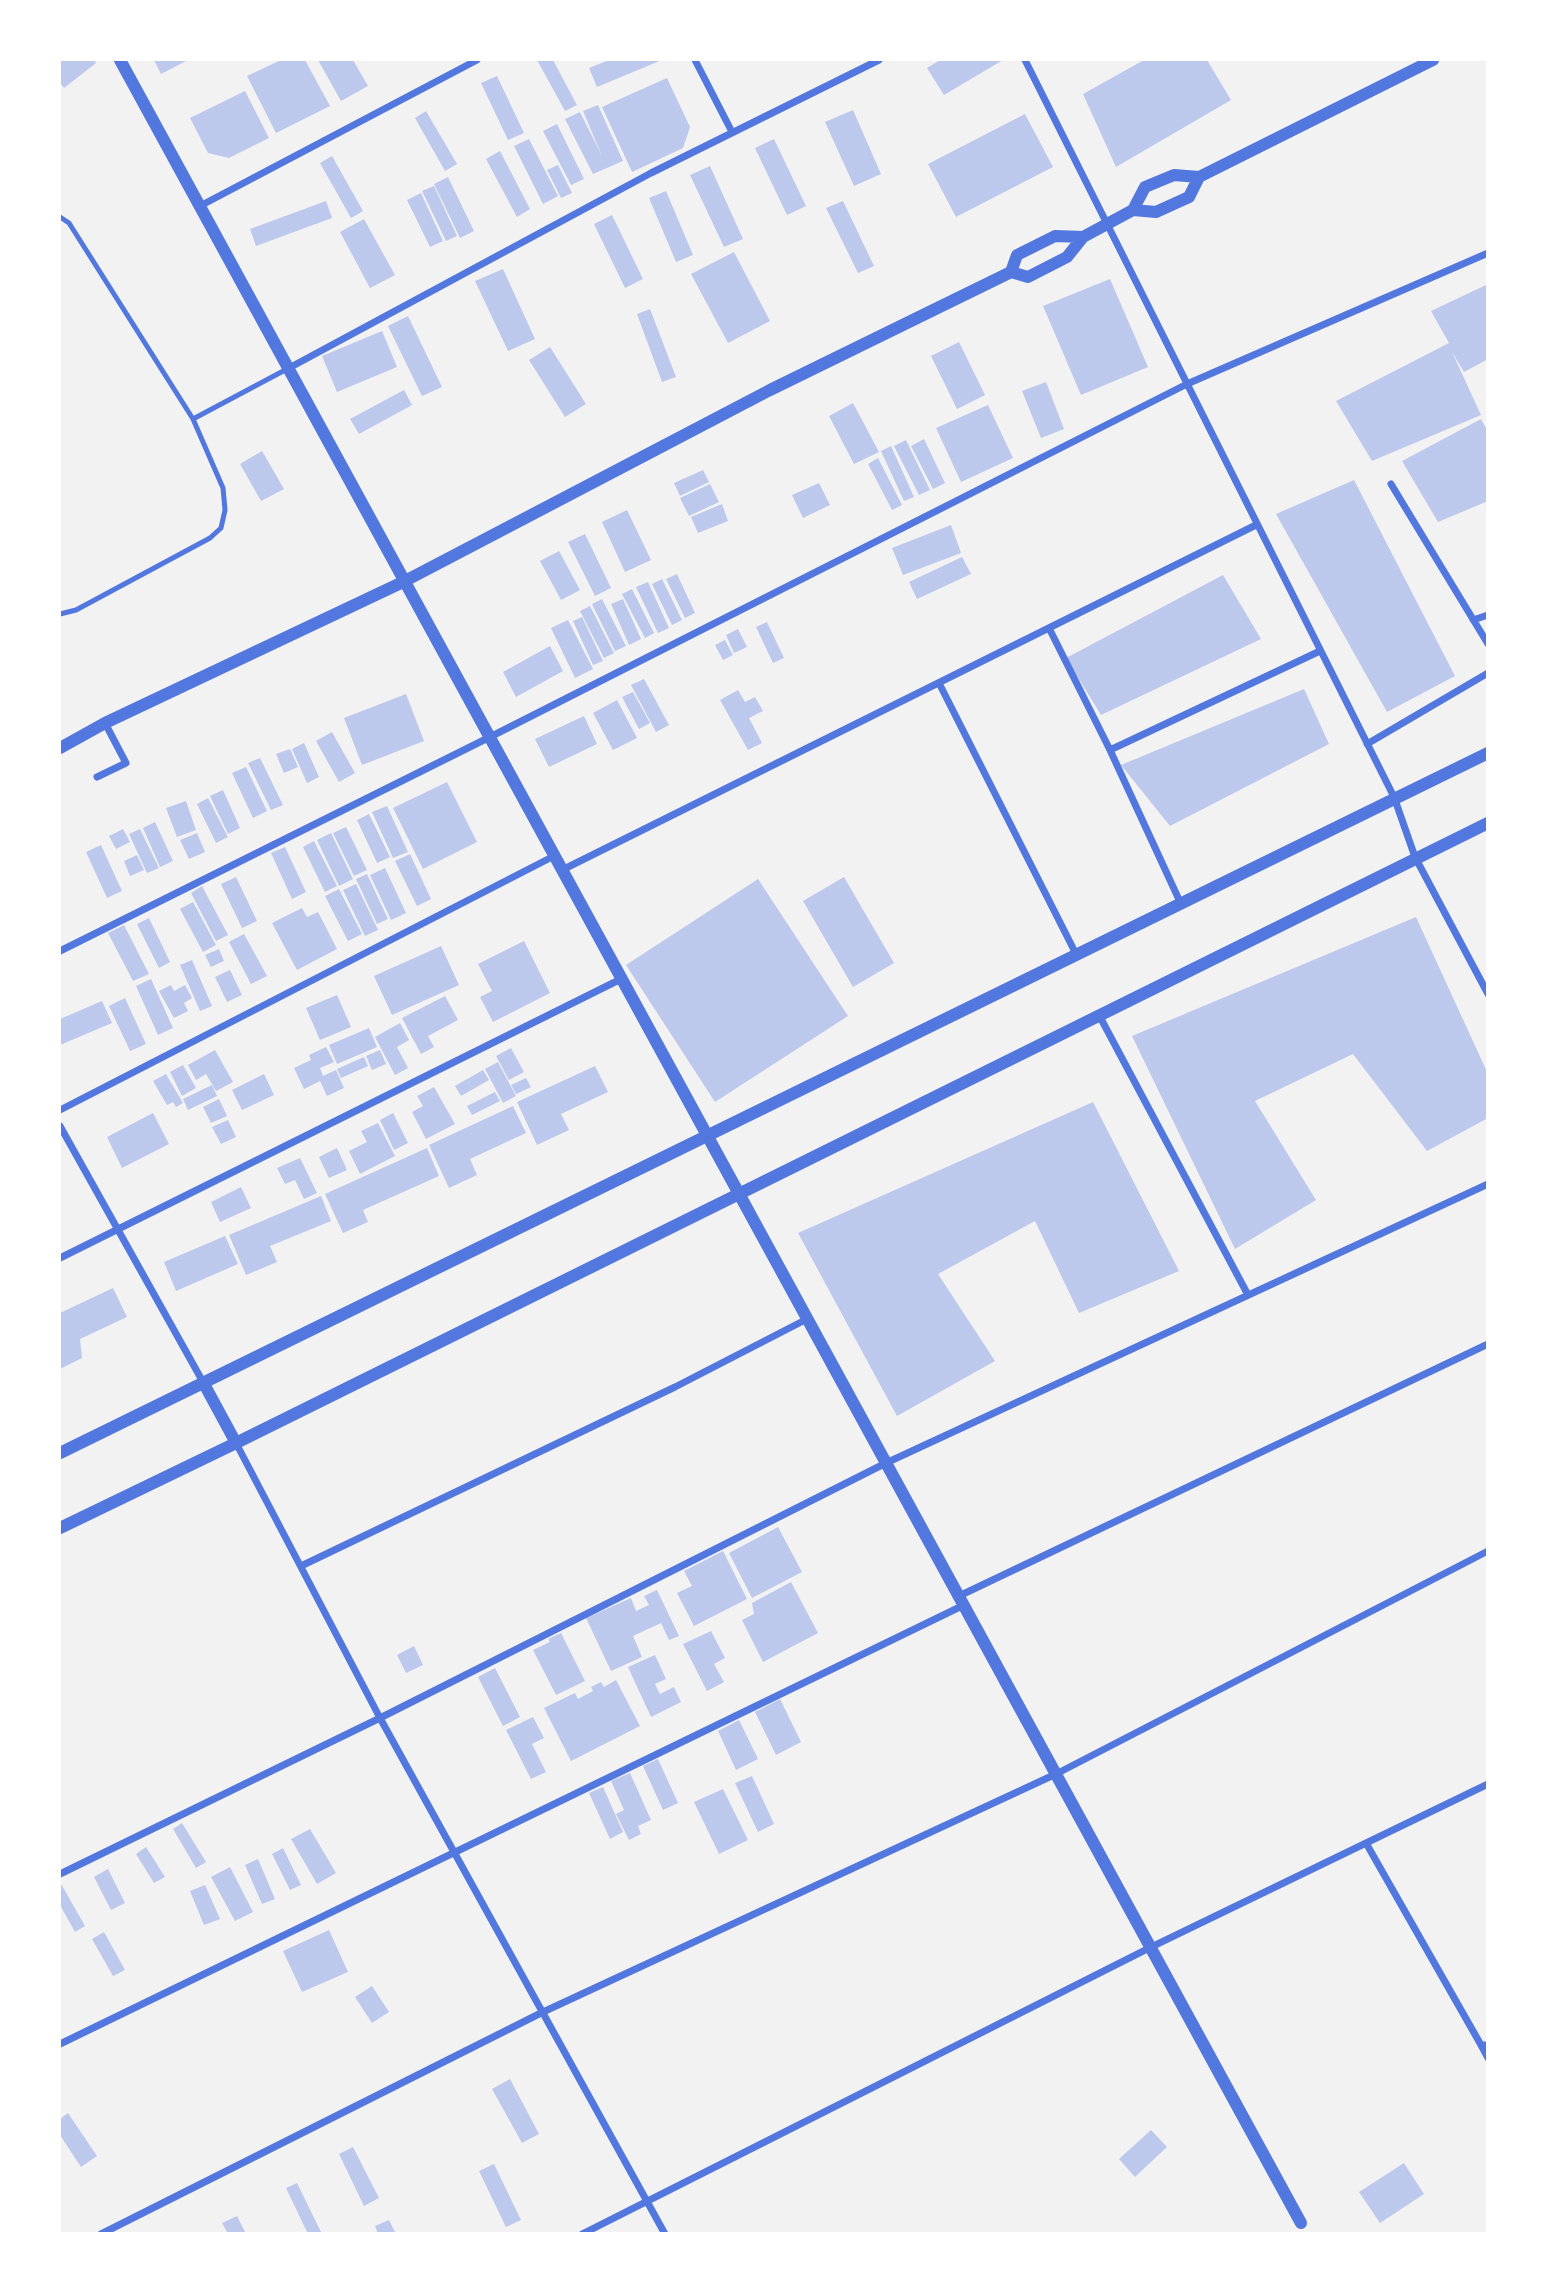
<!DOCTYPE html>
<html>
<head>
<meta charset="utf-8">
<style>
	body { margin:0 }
	#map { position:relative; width:1547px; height:2293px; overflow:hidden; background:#f2f2f2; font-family:"Varela Round",sans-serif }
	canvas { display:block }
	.frame { position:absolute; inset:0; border:61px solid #fff; pointer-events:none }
</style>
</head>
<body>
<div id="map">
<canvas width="1547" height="2293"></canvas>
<div class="frame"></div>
</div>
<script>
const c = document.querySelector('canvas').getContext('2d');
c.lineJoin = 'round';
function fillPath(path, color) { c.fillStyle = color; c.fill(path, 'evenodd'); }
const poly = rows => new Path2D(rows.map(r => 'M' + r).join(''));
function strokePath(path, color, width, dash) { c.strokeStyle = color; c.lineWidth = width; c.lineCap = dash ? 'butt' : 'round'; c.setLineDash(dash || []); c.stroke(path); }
fillPath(poly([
	[60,60,94,60,96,63,64,88,60,83],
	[154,60,188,60,161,74],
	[281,60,305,60,330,106,276,133,247,76],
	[318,60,353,60,368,86,341,101],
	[537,60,553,60,577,105,565,111],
	[609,60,662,60,597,87,589,68],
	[940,60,1003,60,944,95,927,68],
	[1144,60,1207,60,1231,100,1116,167,1083,94],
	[497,76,524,133,508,140,481,83],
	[667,78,690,127,683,148,632,172,602,107],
	[245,91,269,138,229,158,208,153,190,118],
	[598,105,623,161,593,174,565,119,580,112,602,156,583,111],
	[853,110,881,174,854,186,825,122],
	[426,111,457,164,445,171,415,118],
	[1025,114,1053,167,956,217,928,164],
	[557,124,584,179,571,185,543,131],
	[529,139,558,196,543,204,514,146],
	[774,139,806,206,787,215,755,148],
	[500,151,530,209,517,217,486,159],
	[332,156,363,211,351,218,320,163],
	[558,165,572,193,561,198,547,170],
	[710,166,743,239,724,247,690,175],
	[448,177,474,231,460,238,434,184],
	[434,186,457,236,446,241,422,191],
	[666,191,693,255,676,262,649,198],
	[421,193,443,241,430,247,407,200],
	[326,201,332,218,256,246,250,229],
	[843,201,874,266,858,273,826,208],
	[612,215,643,279,625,288,594,224],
	[364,219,395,275,370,288,340,232],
	[734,252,770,321,728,343,691,274],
	[503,269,535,339,508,351,475,281],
	[1110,279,1148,367,1081,395,1043,306],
	[1486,285,1488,359,1464,372,1452,352,1481,415,1372,461,1336,401,1449,343,1431,311],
	[650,309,676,377,662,382,637,314],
	[408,316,442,387,422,396,388,326],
	[382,331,397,367,337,392,322,356],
	[959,342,985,395,957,409,931,356],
	[550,347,586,404,565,417,529,360],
	[1046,382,1064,429,1041,438,1022,391],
	[404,390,412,405,359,434,350,419],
	[853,403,879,452,854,464,829,416],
	[988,405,1013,458,961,482,936,428],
	[1481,419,1488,432,1488,501,1438,522,1402,461],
	[924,439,945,483,933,489,911,446],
	[906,440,930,490,919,495,894,446],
	[891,446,914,497,904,501,881,451],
	[262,451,284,489,261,501,240,464],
	[878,458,902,505,892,510,868,464],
	[703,470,709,482,680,496,674,483],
	[1354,480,1455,676,1387,712,1276,514],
	[819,483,830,505,803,518,792,495],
	[710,484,719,502,689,516,680,498],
	[722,504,728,521,698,533,691,517],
	[627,510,651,560,625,572,602,522],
	[951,525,961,553,903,575,892,548],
	[585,534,611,588,595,596,568,542],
	[559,551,580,590,561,600,540,561],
	[962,557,971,574,917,599,909,582],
	[677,574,695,613,685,618,666,579],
	[1223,575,1261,639,1101,715,1066,658],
	[662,579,682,620,672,625,652,584],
	[648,582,669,628,658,633,636,587],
	[632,589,654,633,645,638,622,594],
	[602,599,626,646,615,651,592,604],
	[623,599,641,639,629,645,611,604],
	[590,606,614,653,604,658,580,611],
	[582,617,603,661,593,665,573,621],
	[568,620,593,669,575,678,551,628],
	[767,622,784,658,773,663,756,627],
	[738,629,747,647,734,653,726,635],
	[725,640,733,655,723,660,715,645],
	[550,646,563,671,516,697,503,672],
	[644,679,669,725,656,732,631,685],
	[1304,689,1329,744,1170,826,1121,765],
	[738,690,745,702,755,697,763,711,749,718,762,743,748,750,720,700],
	[633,692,650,723,639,729,622,697],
	[406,694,424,741,362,765,344,718],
	[617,700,637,738,613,750,593,713],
	[584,716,597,744,549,767,535,739],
	[332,732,355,773,339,782,316,741],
	[304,743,319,777,307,783,292,749],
	[290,749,298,767,284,773,276,754],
	[260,758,283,805,271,810,248,763],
	[246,767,267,811,253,818,232,773],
	[447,782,477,842,423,869,393,808],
	[223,790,240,828,228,834,210,796],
	[208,798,228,837,216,843,197,804],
	[186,801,196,830,177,837,166,808],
	[387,806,408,852,393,858,372,812],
	[369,814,390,857,377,863,357,820],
	[155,822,173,861,160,867,143,828],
	[346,827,367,870,354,876,333,833],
	[123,829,130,842,116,849,109,836],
	[140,829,159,868,147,873,129,834],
	[197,833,205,852,189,859,180,840],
	[331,833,353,879,339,886,317,840],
	[314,841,337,886,325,892,303,847],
	[101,845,122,891,107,898,86,852],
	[285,847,306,892,292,899,271,853],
	[410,854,431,899,417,906,395,861],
	[137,855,144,870,130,876,124,861],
	[385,868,406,913,391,920,370,875],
	[367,874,388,919,377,924,356,879],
	[236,877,257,921,242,928,221,884],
	[844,877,894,963,853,987,803,901],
	[758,879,848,1016,715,1102,626,965],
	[356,884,378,930,365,936,343,890],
	[202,886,228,935,216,941,191,893],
	[339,889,362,934,348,941,325,896],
	[193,902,216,945,203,952,180,909],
	[302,908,307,917,318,912,337,949,297,970,272,923],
	[1416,917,1488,1074,1488,1118,1427,1151,1353,1054,1255,1101,1316,1200,1235,1249,1132,1036],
	[149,918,170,962,159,968,137,924],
	[124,925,149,974,133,981,108,933],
	[244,934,267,976,251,984,229,942],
	[524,941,550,993,493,1022,480,997,492,991,478,964],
	[441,946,459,985,392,1015,374,976],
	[219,949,224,961,211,967,205,955],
	[192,960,212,1006,200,1011,180,965],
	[230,970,242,995,227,1002,215,977],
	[151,979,173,1028,158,1035,136,986],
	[171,985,174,991,185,985,192,998,184,1003,188,1011,174,1018,159,991],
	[337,995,351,1027,320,1040,306,1008],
	[445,996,458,1020,428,1036,434,1047,421,1054,402,1018],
	[125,998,146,1044,130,1051,109,1006],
	[102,1001,112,1023,60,1045,60,1019],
	[400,1023,409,1040,397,1047,408,1068,395,1075,375,1037],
	[369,1028,377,1047,337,1064,329,1045],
	[326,1047,334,1062,320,1068,323,1076,336,1070,344,1088,327,1096,320,1081,304,1089,294,1068,311,1060,309,1055],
	[511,1048,524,1072,509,1080,496,1056],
	[215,1050,233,1082,216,1091,206,1074,196,1080,188,1065],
	[380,1050,386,1064,372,1070,366,1056],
	[364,1057,368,1066,341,1078,337,1069],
	[498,1062,516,1096,503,1103,485,1069],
	[183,1065,196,1088,182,1096,170,1072],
	[595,1066,608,1092,561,1114,569,1130,537,1145,517,1102],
	[483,1070,489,1080,461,1096,455,1086],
	[166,1074,183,1103,176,1107,173,1102,167,1105,153,1081],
	[264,1074,274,1095,242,1110,232,1090],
	[526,1078,531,1087,516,1094,511,1085],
	[212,1085,217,1096,188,1110,183,1099],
	[434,1087,455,1124,426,1139,412,1112,423,1106,417,1096],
	[495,1092,500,1101,472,1115,467,1106],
	[219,1099,227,1116,211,1123,203,1107],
	[1093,1102,1179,1271,1079,1313,1035,1221,938,1274,995,1361,897,1416,798,1233],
	[513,1106,526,1133,470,1159,477,1175,449,1188,429,1145],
	[153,1113,169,1144,122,1168,107,1137],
	[393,1113,408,1143,394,1150,380,1120],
	[228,1120,236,1137,221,1144,212,1127],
	[378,1123,395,1156,360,1174,349,1151,367,1142,361,1131],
	[337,1148,347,1170,329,1178,319,1157],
	[427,1148,439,1176,363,1210,368,1222,343,1233,325,1194],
	[300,1158,317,1193,304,1199,295,1180,285,1184,277,1168],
	[241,1187,251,1208,220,1222,211,1202],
	[321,1196,331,1221,270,1246,277,1262,246,1275,229,1235],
	[225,1236,238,1264,176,1291,164,1262],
	[113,1288,127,1317,80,1339,82,1358,60,1369,60,1313],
	[778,1527,802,1572,752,1598,729,1553],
	[723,1551,747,1599,694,1626,677,1593,692,1586,684,1571],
	[791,1582,818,1633,763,1662,742,1620,754,1614,752,1603],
	[657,1590,679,1636,669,1640,661,1623,633,1636,642,1657,611,1671,586,1618,631,1598,636,1611,649,1605,644,1596],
	[711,1631,725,1658,714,1664,724,1682,707,1691,683,1644],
	[561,1633,585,1681,556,1695,533,1650,550,1642,548,1639],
	[414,1646,423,1665,406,1673,397,1655],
	[655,1655,666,1679,655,1684,660,1694,674,1687,681,1702,651,1717,628,1667],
	[495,1668,520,1717,503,1726,478,1677],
	[616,1680,640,1726,571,1761,544,1708,575,1693,578,1699,593,1691,591,1687,601,1682,604,1687],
	[780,1699,801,1742,776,1755,755,1712],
	[533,1717,544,1738,532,1744,546,1772,531,1779,506,1730],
	[739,1720,758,1759,736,1770,718,1731],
	[658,1759,678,1803,663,1810,643,1766],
	[630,1773,651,1820,638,1826,641,1834,629,1840,616,1814,624,1810,611,1781],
	[752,1776,774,1824,758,1832,735,1783],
	[603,1787,623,1832,610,1839,589,1793],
	[723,1789,748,1840,719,1854,694,1802],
	[182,1823,206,1862,196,1868,173,1829],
	[310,1829,336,1873,317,1884,291,1839],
	[146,1847,165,1877,154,1883,136,1854],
	[283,1848,301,1885,290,1890,272,1854],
	[258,1859,275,1899,262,1904,245,1865],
	[230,1867,253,1912,235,1921,211,1877],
	[108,1869,125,1903,111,1910,94,1877],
	[60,1882,85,1926,75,1932,60,1905],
	[205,1885,220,1919,204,1925,190,1891],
	[329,1930,348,1972,302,1992,283,1951],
	[104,1932,125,1970,113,1976,92,1939],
	[372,1986,389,2012,372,2023,355,1997],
	[510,2079,539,2134,522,2143,492,2089],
	[68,2113,97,2156,81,2167,60,2135,60,2119],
	[1151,2130,1167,2147,1135,2177,1119,2159],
	[353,2147,379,2198,364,2206,339,2154],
	[1404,2163,1424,2194,1380,2223,1359,2192],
	[494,2164,521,2220,506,2227,479,2171],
	[297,2183,322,2234,308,2234,286,2188],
	[237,2216,246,2234,228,2234,222,2223],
	[389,2220,396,2234,378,2234,375,2226]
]), '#bdc9ec');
strokePath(poly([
	[60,217,69,223,193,419],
	[60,614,76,610,210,538,221,528,225,510,223,488,193,419,287,369]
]), '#5277de', 5);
strokePath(poly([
	[695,60,732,132],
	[1025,60,1394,797,1415,857,1488,994],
	[200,206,477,60],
	[289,368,651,173,879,60],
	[1391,484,1488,644],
	[1473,620,1488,615],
	[1049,628,1110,750,1181,904],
	[939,683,1076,954],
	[1367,744,1488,673],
	[1110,750,1320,651],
	[97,777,126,763,105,723],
	[562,870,1256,525],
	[60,951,490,737,1187,384,1488,253],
	[1099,1015,1248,1295],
	[60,1110,554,856],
	[60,1126,203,1382],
	[60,1258,621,979],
	[236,1443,380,1718,665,2234],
	[301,1566,675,1387,807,1319],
	[959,1596,1488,1344],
	[1366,1843,1481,2045,1488,2045],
	[60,1874,380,1718,886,1463,1488,1184],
	[60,2044,964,1605],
	[1481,2045,1488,2058],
	[101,2234,543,2012,1056,1774,1488,1551],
	[582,2234,1151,1947,1488,1784]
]), '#5277de', 7);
strokePath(poly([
	[120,60,1301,2223],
	[1133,210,1145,187,1174,175,1199,177,1433,60],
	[1133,210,1156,212,1189,197,1199,177],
	[1011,272,1017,255,1055,236,1083,237],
	[60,748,105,723,403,582,770,390,1011,272,1028,277,1067,257,1083,237,1133,210],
	[203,1382,236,1443],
	[60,1453,1488,753],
	[60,1528,236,1443,1488,823]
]), '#5277de', 12);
</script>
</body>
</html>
